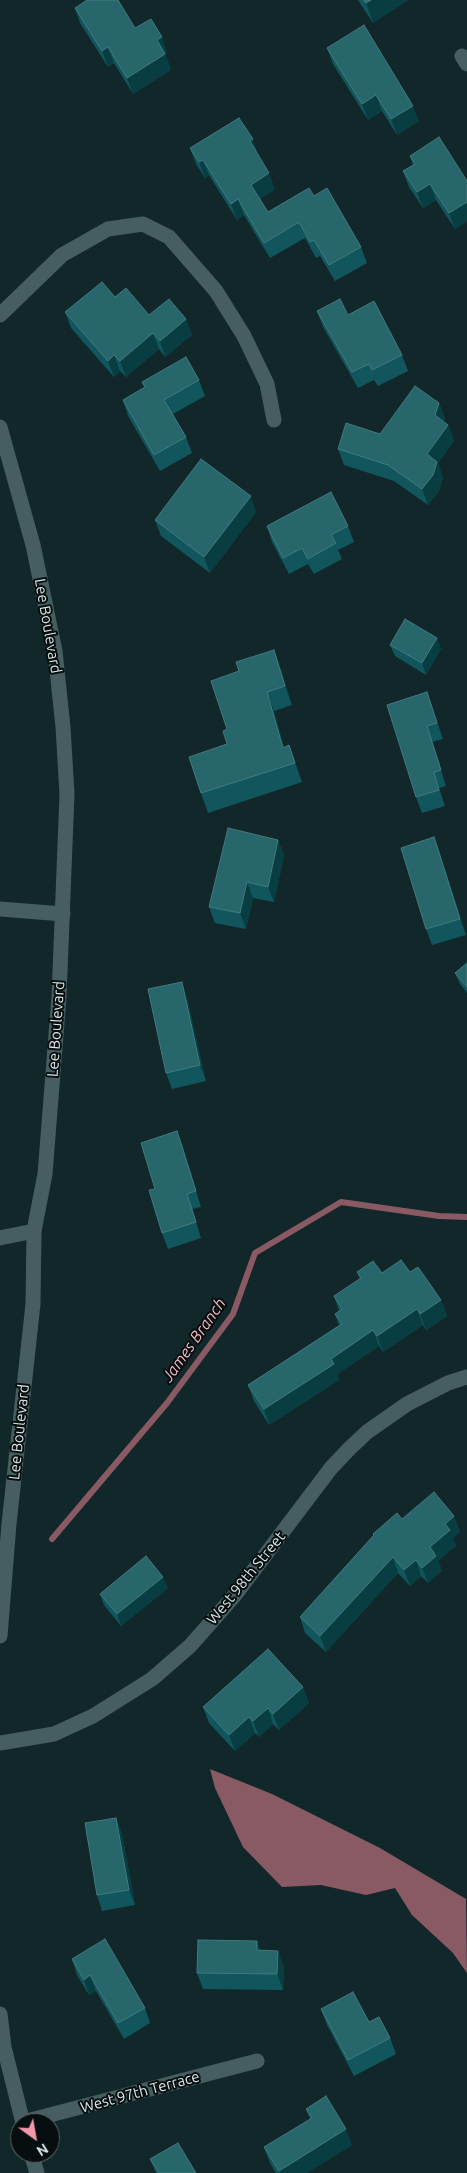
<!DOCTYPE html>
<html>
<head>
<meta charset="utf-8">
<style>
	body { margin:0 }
	#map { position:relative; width:467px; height:2173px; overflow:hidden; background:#12272a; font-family:Ubuntu,sans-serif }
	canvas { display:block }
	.north { position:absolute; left:10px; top:2113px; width:50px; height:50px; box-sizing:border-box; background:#060e0f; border:1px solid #5b6566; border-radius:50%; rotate:148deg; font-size:14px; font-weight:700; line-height:20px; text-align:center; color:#dae7e8 }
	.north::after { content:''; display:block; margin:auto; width:18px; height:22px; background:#f29aac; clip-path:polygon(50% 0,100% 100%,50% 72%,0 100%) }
</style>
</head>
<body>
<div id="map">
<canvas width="467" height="2173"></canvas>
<div class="north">N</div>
</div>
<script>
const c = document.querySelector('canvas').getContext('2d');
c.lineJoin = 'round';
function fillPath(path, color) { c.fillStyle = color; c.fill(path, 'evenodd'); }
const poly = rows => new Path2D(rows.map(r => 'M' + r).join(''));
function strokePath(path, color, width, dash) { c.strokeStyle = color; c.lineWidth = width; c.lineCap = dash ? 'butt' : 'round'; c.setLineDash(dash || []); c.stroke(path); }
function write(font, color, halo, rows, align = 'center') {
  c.font = font + ' Ubuntu,sans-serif'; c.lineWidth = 4; c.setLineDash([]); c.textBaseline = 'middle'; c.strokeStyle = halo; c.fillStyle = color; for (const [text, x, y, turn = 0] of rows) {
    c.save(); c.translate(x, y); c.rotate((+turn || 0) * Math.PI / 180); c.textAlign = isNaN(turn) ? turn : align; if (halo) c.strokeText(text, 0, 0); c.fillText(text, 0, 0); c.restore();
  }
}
fillPath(poly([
	[210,1769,272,1794,380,1848,466,1899,467,1973,453,1953,412,1915,395,1888,366,1895,321,1885,282,1887,243,1847,215,1788]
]), '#895a63');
strokePath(poly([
	[52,1539,167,1403,233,1314,255,1253,341,1202,439,1216,467,1217]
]), '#895a63', 6);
strokePath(poly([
	[462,56,467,64],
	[0,315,62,255,108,229,143,224,169,237,216,291,244,336,267,384,274,420],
	[0,909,63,914],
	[0,1238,34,1231],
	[0,1743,54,1734,93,1716,152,1679,190,1646,235,1595,331,1468,349,1449,367,1432,407,1404,448,1383,467,1377],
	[23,2122,257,2061]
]), '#475e61', 15);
strokePath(poly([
	[0,427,33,545,55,651,63,727,67,794,59,997,45,1174,34,1231,33,1304,9,1524,0,1636],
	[0,2014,4,2047,23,2123],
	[31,2153,37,2173]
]), '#475e61', 15);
fillPath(poly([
	[358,0,408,0,373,23],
	[75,8,135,28,167,53,165,54,171,70,133,94,114,63,108,67,80,23],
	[327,48,419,121,397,135,382,111,368,120,333,64],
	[190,148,258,155,275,189,260,199,268,212,314,196,361,247,367,263,335,281,320,256,316,258,305,238,270,258,244,215,237,220,209,175,205,178,196,164],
	[410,156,467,181,467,221,455,229,436,200,423,208,409,187,403,171,413,165],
	[115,297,149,315,186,319,192,335,165,357,159,349,126,377,120,371,114,377,71,328,65,312],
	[317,311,348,315,402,355,408,371,378,386,374,380,358,388,323,327],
	[199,380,205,396,173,414,186,437,192,453,160,471,128,416,123,400,145,388,142,382],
	[439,403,445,419,444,422,448,425,454,441,438,463,443,478,439,491,428,505,394,481,344,465,338,449,380,434],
	[256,512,210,573,161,536,155,520],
	[267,526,348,526,354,542,338,550,342,559,314,574,308,564,289,574,272,542],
	[437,638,441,649,426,675,395,656,390,645],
	[274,650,292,705,274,711,284,747,289,745,302,782,208,813,201,793,227,744,239,671],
	[427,692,443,739,432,742,446,786,439,788,445,806,422,813,416,797],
	[434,837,440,853,466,935,432,945,426,929],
	[278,840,284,856,274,902,253,898,246,929,215,923,209,907],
	[467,963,467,993,460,984,455,973],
	[187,998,206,1081,172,1089,166,1073],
	[177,1131,183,1147,201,1207,192,1209,201,1238,168,1249,162,1233,155,1189],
	[357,1272,382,1273,410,1272,441,1300,447,1316,426,1330,423,1325,383,1352,379,1346,337,1374,339,1380,269,1425,254,1401,248,1385,339,1325,335,1314,339,1311,334,1296,360,1279],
	[454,1516,460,1532,453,1538,456,1546,438,1561,442,1571,428,1583,421,1576,410,1586,398,1573,326,1652,305,1633,300,1617,374,1536,373,1534,402,1519],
	[168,1588,121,1626,104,1605,100,1594],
	[303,1687,309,1703,279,1730,273,1724,259,1737,255,1733,235,1751,209,1723,203,1707],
	[116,1818,122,1834,135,1905,102,1911,97,1895],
	[260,1950,284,1967,283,1990,203,1989,197,1973],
	[72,1959,145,2008,150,2023,124,2039,96,1991,89,1995,77,1975],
	[321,2009,369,2022,390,2038,396,2054,354,2076,327,2025],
	[306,2109,352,2145,307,2173,276,2173,270,2163,264,2147,310,2119],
	[150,2159,196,2173,156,2173]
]), '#11565c');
fillPath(poly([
	[371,0,408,0,373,23,366,3],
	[162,37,167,53,162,56,157,40],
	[108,47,114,63,108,67,102,51],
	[165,54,171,70,133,94,127,78],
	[376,95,382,111,368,120,362,104],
	[413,106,419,121,397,135,391,119],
	[253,139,258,155,250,141],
	[203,160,209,175,205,178,199,162],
	[269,173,275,189,257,201,251,185],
	[430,184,436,200,423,208,417,192],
	[238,199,244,215,237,220,231,204],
	[467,202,467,221,455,229,449,213],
	[186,319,192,335,165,357,160,341],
	[153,333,159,349,126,377,120,361],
	[114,355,120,371,114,377,108,361],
	[439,403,445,419,440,431,435,415],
	[448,425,454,441,438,463,443,478,439,491,428,505,422,489,427,454],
	[251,496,256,512,210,573,204,557],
	[437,638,441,649,426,675,422,663],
	[274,650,281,669,292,705,285,686],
	[267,692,274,711,290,767,283,748],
	[434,837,440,853,466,935,460,919],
	[278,840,284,856,274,902,268,887],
	[247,882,253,898,246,929,240,913],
	[182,982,187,998,206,1081,200,1065],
	[177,1131,183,1147,201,1207,196,1191],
	[441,1300,447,1316,426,1330,420,1314],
	[417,1309,423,1325,383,1352,377,1336],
	[373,1330,379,1346,337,1374,339,1380,269,1425,264,1409,331,1359],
	[454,1516,460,1532,453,1538,456,1546,438,1561,442,1571,428,1583,422,1568,430,1547,445,1524],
	[393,1557,398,1573,326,1652,320,1636],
	[416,1560,421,1576,410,1586,404,1570],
	[163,1577,168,1588,121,1626,117,1614],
	[303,1687,309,1703,279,1730,273,1714],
	[268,1708,273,1724,259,1737,253,1721],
	[249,1717,255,1733,235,1751,229,1735],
	[116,1818,122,1834,135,1905,129,1890],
	[257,1941,263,1957,257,1950],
	[278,1951,284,1967,283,1990,277,1974],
	[90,1975,96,1991,89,1995,84,1980],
	[346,2129,352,2145,307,2173,280,2173,279,2171]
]), '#083d41');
const building = poly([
	[87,0,118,0,135,28,151,19,162,37,157,40,165,54,127,78,108,47,102,51,75,8,87,0],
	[364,0,371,0,366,3,364,0],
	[364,25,413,106,391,119,376,95,362,104,327,48,364,25],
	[239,118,253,139,250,141,269,173,251,185,268,212,309,188,314,196,327,188,361,247,329,265,314,240,310,242,299,222,264,243,238,199,231,204,203,160,199,162,190,148,239,118],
	[439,137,467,181,467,202,449,213,430,184,417,192,403,171,415,164,410,156,439,137],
	[102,282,115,297,126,288,149,315,169,299,186,319,160,341,153,333,120,361,114,355,108,361,65,312,102,282],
	[340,299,348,315,374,301,402,355,372,370,369,364,352,372,317,311,340,299],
	[186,357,199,380,164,400,186,437,154,455,123,400,145,387,142,382,186,357],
	[415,386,439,403,435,415,448,425,427,454,437,462,433,475,422,489,388,465,338,449,346,423,380,434,415,386],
	[201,459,251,496,204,557,155,520,201,459],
	[331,492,348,526,331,535,336,543,308,559,302,548,283,558,267,526,331,492],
	[405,619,437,638,422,663,390,645,405,619],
	[274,650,285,686,267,692,283,748,289,745,295,763,201,793,189,757,227,744,223,731,227,729,211,681,239,671,236,662,274,650],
	[427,692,437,723,427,726,441,770,434,772,439,790,416,797,387,705,427,692],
	[228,828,278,840,268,887,247,882,240,913,209,907,228,828],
	[434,837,460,919,426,929,401,848,434,837],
	[467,963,467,987,455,973,467,963],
	[182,982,200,1065,166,1073,148,989,182,982],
	[177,1131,196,1191,187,1194,196,1222,162,1233,149,1190,155,1189,141,1143,177,1131],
	[401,1260,410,1272,418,1267,441,1300,420,1314,417,1309,377,1336,373,1330,331,1359,334,1364,264,1409,248,1385,342,1324,335,1314,342,1309,334,1296,361,1278,357,1272,373,1261,382,1273,401,1260],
	[434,1492,454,1516,445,1524,450,1530,430,1547,436,1556,422,1568,416,1560,404,1570,393,1557,320,1636,300,1617,374,1535,373,1534,397,1513,402,1519,434,1492],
	[146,1556,163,1577,117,1614,100,1594,146,1556],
	[268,1649,303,1687,273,1714,268,1708,253,1721,249,1717,229,1735,203,1707,268,1649],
	[116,1818,129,1890,97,1895,85,1823,116,1818],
	[105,1939,145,2008,118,2023,90,1975,84,1980,72,1959,105,1939],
	[198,1940,257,1941,257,1950,278,1951,277,1974,197,1973,198,1940],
	[353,1992,369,2022,379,2017,390,2038,348,2060,321,2009,353,1992],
	[326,2096,346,2129,279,2171,264,2147,312,2118,306,2109,326,2096],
	[178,2143,196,2173,159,2173,150,2159,178,2143]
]);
fillPath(building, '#27666b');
strokePath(building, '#437a7e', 1);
write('15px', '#dae7e8', '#060e0f', [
	["Lee Boulevard",48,626,80],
	["Lee Boulevard",56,1029,-86],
	["Lee Boulevard",19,1432,-84],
	["West 98th Street",246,1578,-51],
	["West 97th Terrace",140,2092,-15]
]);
write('italic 16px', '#f8b9c5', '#060e0f', [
	["James Branch",194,1340,-55]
]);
</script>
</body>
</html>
